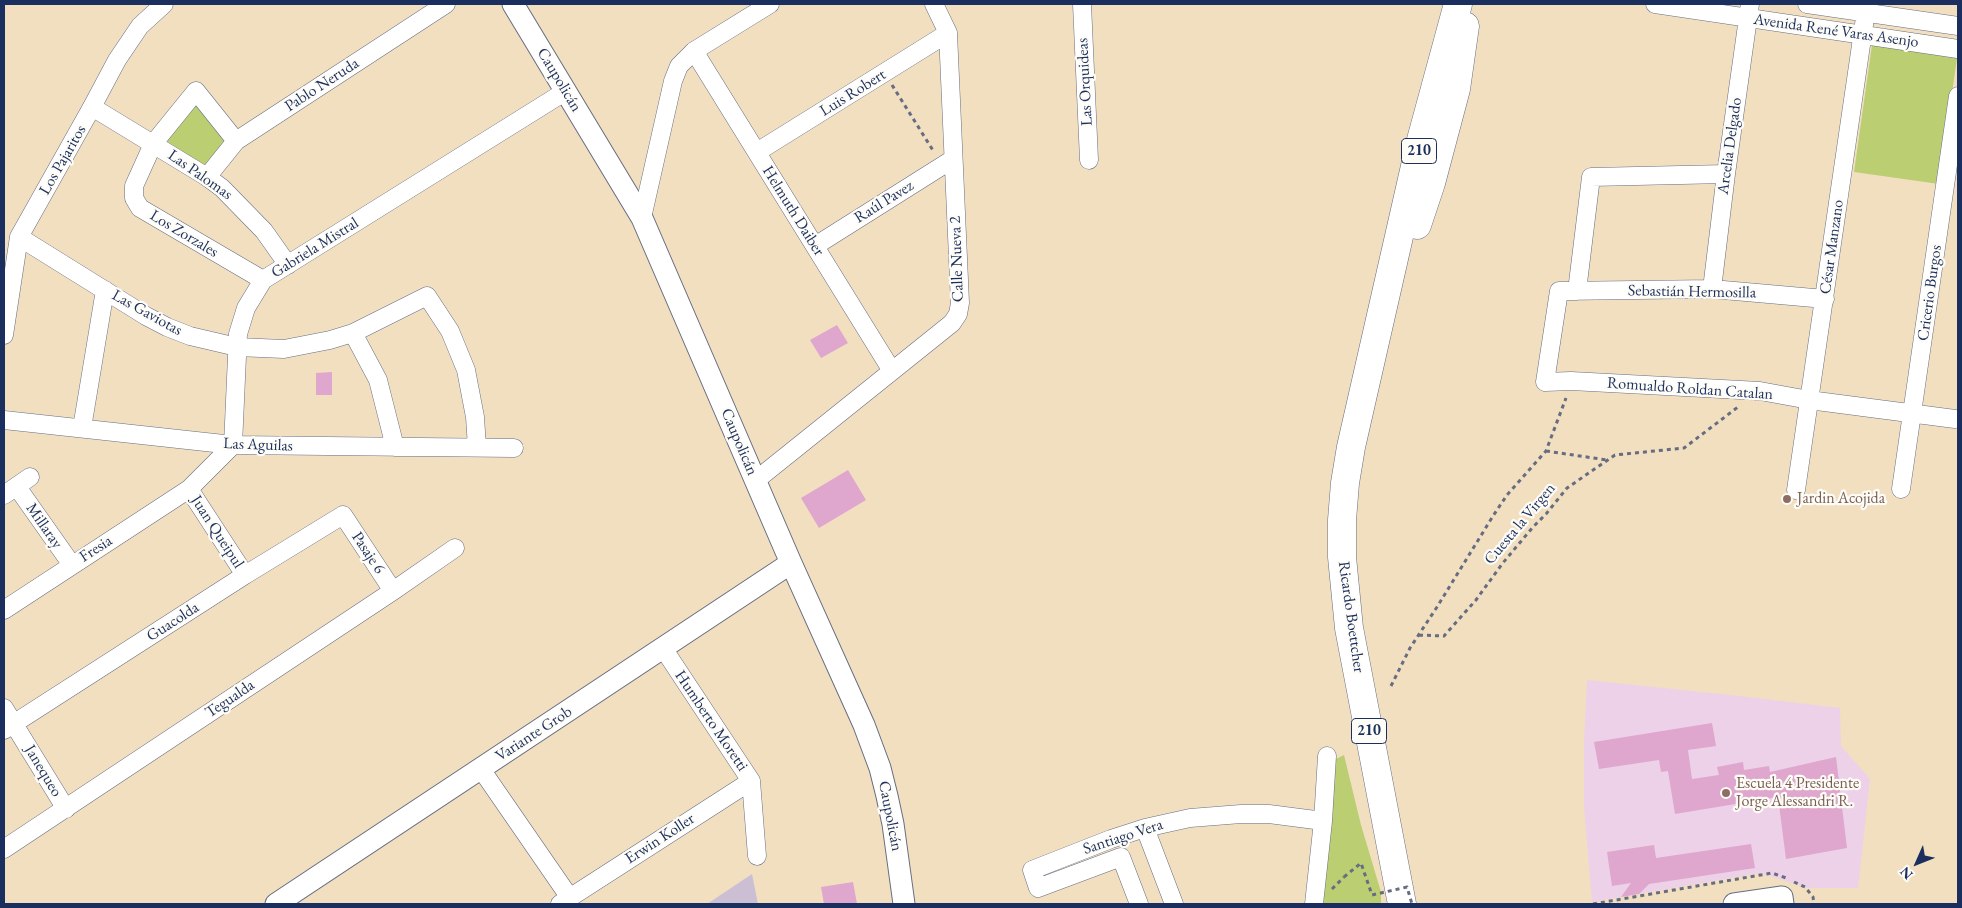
<!DOCTYPE html>
<html>
<head>
<meta charset="utf-8">
<style>
	body { margin:0 }
	#map { position:relative; width:1962px; height:908px; overflow:hidden; background:#f1dfc0; font-family:"EB Garamond",serif }
	canvas { display:block }
	.frame { position:absolute; inset:0; border:5px solid #1b2f5e; pointer-events:none }
	.north { position:absolute; left:1892px; top:838px; width:50px; height:50px; -webkit-text-stroke:4px #fdfcf7; paint-order:stroke; rotate:226deg; font-size:14px; font-weight:700; line-height:20px; text-align:center; color:#1b2f5e }
	.north::after { content:''; display:block; margin:auto; width:18px; height:22px; background:#1b2f5e; clip-path:polygon(50% 0,100% 100%,50% 72%,0 100%) }
</style>
</head>
<body>
<div id="map">
<canvas width="1962" height="908"></canvas>
<div class="frame"></div>
<div class="north">N</div>
</div>
<script>
const c = document.querySelector('canvas').getContext('2d');
c.lineJoin = 'round';
function fillPath(path, color) { c.fillStyle = color; c.fill(path, 'evenodd'); }
const poly = rows => new Path2D(rows.map(r => 'M' + r).join(''));
function strokePath(path, color, width, dash) { c.strokeStyle = color; c.lineWidth = width; c.lineCap = dash ? 'butt' : 'round'; c.setLineDash(dash || []); c.stroke(path); }
function write(font, color, halo, rows, align = 'center') {
  c.font = font + ' "EB Garamond",serif'; c.lineWidth = 4.5; c.setLineDash([]); c.textBaseline = 'middle'; c.strokeStyle = halo; c.fillStyle = color; for (const [text, x, y, turn = 0] of rows) {
    c.save(); c.translate(x, y); c.rotate((+turn || 0) * Math.PI / 180); c.textAlign = isNaN(turn) ? turn : align; if (halo) c.strokeText(text, 0, 0); c.fillText(text, 0, 0); c.restore();
  }
}
fillPath(poly([
	[1587,680,1740,696,1840,708,1841,746,1870,779,1858,888,1808,888,1760,873,1592,902,1584,807,1584,743]
]), '#edd1e9');
fillPath(poly([
	[752,874,758,904,707,904]
]), '#ccbfd4');
fillPath(poly([
	[1872,45,1957,58,1939,184,1854,172],
	[196,97,230,141,207,168,162,138],
	[1344,755,1361,825,1381,892,1381,904,1319,904,1334,760]
]), '#bbcf72');
fillPath(poly([
	[837,325,848,343,821,358,810,340],
	[332,372,332,395,316,395,316,373],
	[848,470,866,500,819,528,801,498],
	[1712,723,1716,746,1688,750,1692,779,1719,775,1717,767,1743,762,1744,770,1769,766,1770,772,1836,757,1847,848,1786,859,1778,797,1675,814,1668,771,1661,772,1659,760,1599,769,1594,742],
	[1751,844,1755,868,1649,884,1639,894,1621,897,1631,883,1612,886,1607,852,1654,845,1656,858],
	[853,882,857,904,824,904,821,887]
]), '#dfa6ce');
const minor = poly([
	[1082,4,1089,160],
	[1655,4,1958,49],
	[1807,4,1958,26],
	[694,51,892,371],
	[92,107,207,177,222,188,264,231,288,265],
	[236,141,196,91,153,144,134,186,134,198,140,208,263,280],
	[757,152,948,33],
	[207,177,236,141,446,4],
	[642,218,673,81,679,66,694,51,770,4],
	[19,237,146,316,167,327,190,336,237,347,284,349,330,340,353,333,427,296,450,331,466,370,475,417,477,447],
	[815,246,953,159],
	[1712,289,1726,174,1750,4],
	[1577,291,1591,177,1726,174],
	[1825,299,1712,289,1559,291,1545,382,1571,381,1760,391,1809,400,1955,419],
	[353,333,378,380,395,447],
	[4,335,19,237,92,107,117,60,140,26,164,4],
	[4,420,233,445,514,448],
	[82,428,105,290],
	[755,481,952,323,958,314,960,303,948,33,934,4],
	[17,487,72,565],
	[189,489,245,575],
	[1901,489,1958,96],
	[1796,490,1867,4],
	[4,495,30,477],
	[4,610,189,489,233,445,238,334,246,308,263,280,566,91],
	[663,648,751,781,757,856],
	[4,708,66,809],
	[4,730,245,575,343,515,393,591],
	[481,769,570,898],
	[1145,828,1174,904],
	[4,849,393,591,455,548],
	[560,904,751,781],
	[1139,904,1121,857,1038,888,1032,870,1111,839,1145,828,1190,818,1241,814,1269,814,1323,821],
	[1314,904,1323,821,1327,756]
]);
const tertiary = poly([
	[513,4,642,218,791,563,864,725,880,768,887,796,893,824,904,904],
	[276,904,791,563],
	[1734,904,1782,897,1783,904]
]);
const primary = poly([
	[1417,225,1431,183,1456,89,1465,26],
	[1402,904,1349,628,1342,557,1342,520,1345,483,1351,447,1421,140,1458,4]
]);
strokePath(minor, '#666d80', 19);
strokePath(tertiary, '#666d80', 23);
strokePath(primary, '#666d80', 29);
strokePath(poly([
	[892,85,934,152],
	[1546,451,1607,460],
	[1419,635,1444,636,1476,600,1502,564,1533,527,1546,514,1567,488,1615,455,1684,448,1738,407],
	[1391,686,1410,648,1437,607,1493,516,1507,495,1546,451,1566,398],
	[1794,882,1805,887,1813,897,1814,904],
	[1332,889,1344,877],
	[1593,904,1772,873,1789,879]
]), '#666d80', 3, [4, 4]);
strokePath(minor, '#fff', 18);
strokePath(tertiary, '#fff', 21);
strokePath(primary, '#fff', 28);
strokePath(poly([
	[1344,877,1361,863,1372,895,1407,887,1412,904]
]), '#666d80', 3, [4, 4]);
for (const [x, y, r, color] of [
	[1787,499,5,"#8d6e63"],
	[1726,793,5,"#8d6e63"]
]) { const dot = new Path2D(); dot.arc(x, y, r, 0, 2 * Math.PI); c.fillStyle = color; c.fill(dot); strokePath(dot, '#fdfcf7', 2); }
for (const [x, y, w] of [
	[1419,151,35],
	[1369,731,35]
]) { const box = new Path2D(); box.roundRect(x - w / 2, y - 12.5, w, 25, 4); c.fillStyle = '#fdfcf7'; c.fill(box); strokePath(box, '#1b2f5e', 1); }
write('bold 15px', '#1b2f5e', null, [
	["210",1419,151],
	["210",1369,731]
]);
write('16px', '#1b2f5e', '#fdfcf7', [
	["Avenida René Varas Asenjo",1836,31,8],
	["Caupolicán",559,80,59],
	["Las Orquideas",1085,82,-93],
	["Pablo Neruda",322,85,-33],
	["Luis Robert",853,93,-32],
	["Arcelia Delgado",1730,146,-82],
	["Los Pajaritos",63,160,-60],
	["Las Palomas",200,175,35],
	["Raúl Pavez",884,202,-32],
	["Helmuth Daiber",793,211,58],
	["Los Zorzales",184,234,31],
	["César Manzano",1832,247,-82],
	["Gabriela Mistral",315,248,-32],
	["Calle Nueva 2",957,259,-92],
	["Sebastián Hermosilla",1692,292,1],
	["Cricerio Burgos",1930,293,-82],
	["Las Gaviotas",147,313,29],
	["Romualdo Roldan Catalan",1690,389,4],
	["Caupolicán",739,442,67],
	["Las Aguilas",258,445,2],
	["Cuesta la Virgen",1520,524,-50],
	["Millaray",44,526,55],
	["Juan Queipul",217,532,57],
	["Fresia",96,549,-33],
	["Pasaje 6",368,553,56],
	["Ricardo Boettcher",1351,617,82],
	["Guacolda",173,622,-33],
	["Tegualda",230,699,-34],
	["Humberto Moretti",711,721,56],
	["Variante Grob",534,734,-33],
	["Janequeo",43,771,59],
	["Caupolicán",890,816,79],
	["Santiago Vera",1123,837,-18],
	["Erwin Koller",660,839,-33]
]);
write('16px', '#785e54', '#fdfcf7', [
	["Jardin Acojida",1797,499],
	["Escuela 4 Presidente",1736,784],
	["Jorge Alessandri R.",1736,802]
], 'left');
</script>
</body>
</html>
